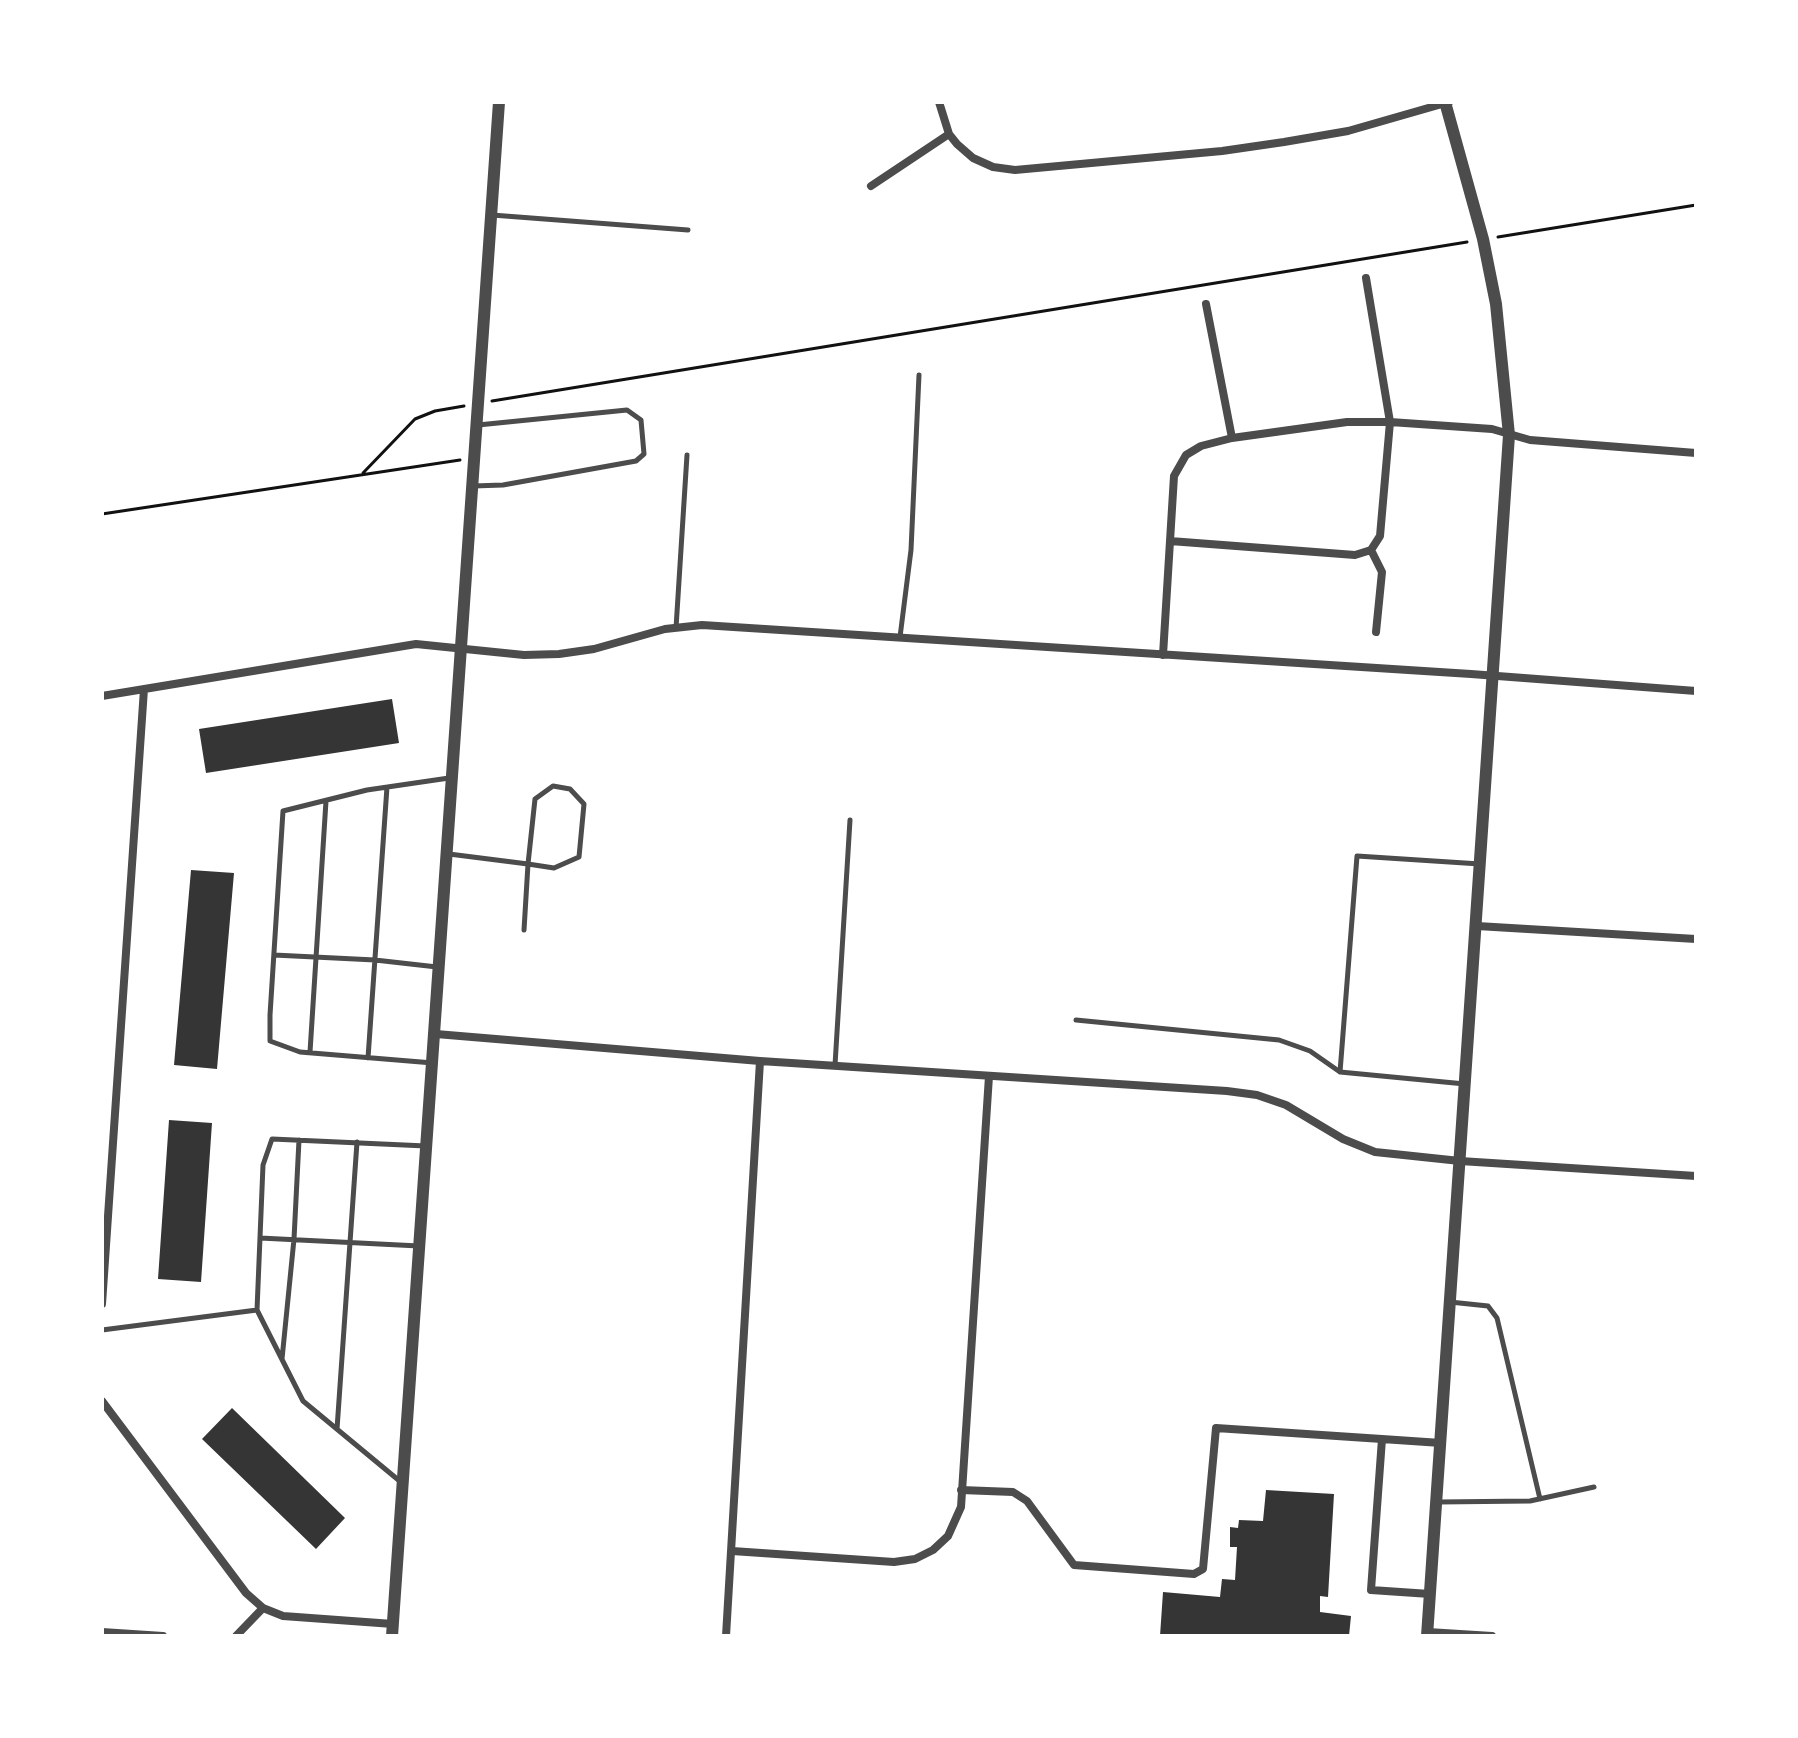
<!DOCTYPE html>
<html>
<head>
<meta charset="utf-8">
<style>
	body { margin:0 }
	#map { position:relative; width:1798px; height:1738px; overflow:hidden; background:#fff; font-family:"Golos Text",sans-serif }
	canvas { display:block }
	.frame { position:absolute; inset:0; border:104px solid #fff; pointer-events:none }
</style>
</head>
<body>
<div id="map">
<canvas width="1798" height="1738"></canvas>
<div class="frame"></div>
</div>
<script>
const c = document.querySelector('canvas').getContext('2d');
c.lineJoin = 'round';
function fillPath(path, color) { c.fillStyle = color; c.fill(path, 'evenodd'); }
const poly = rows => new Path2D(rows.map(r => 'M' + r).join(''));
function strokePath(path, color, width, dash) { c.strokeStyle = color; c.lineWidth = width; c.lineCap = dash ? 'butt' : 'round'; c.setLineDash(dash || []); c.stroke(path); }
fillPath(poly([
	[392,699,399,743,206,773,199,729],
	[191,870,234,873,217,1069,174,1065],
	[169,1120,212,1123,201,1282,158,1279],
	[232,1408,345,1518,316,1549,202,1439],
	[1266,1490,1334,1494,1328,1597,1320,1596,1320,1612,1351,1616,1349,1636,1160,1636,1163,1592,1220,1597,1222,1579,1235,1580,1237,1547,1230,1547,1230,1527,1238,1528,1239,1520,1263,1521]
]), '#353535');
strokePath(poly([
	[1498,237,1696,205],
	[492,401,1467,242],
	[363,473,415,419,435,411,464,406],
	[102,514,460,460]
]), '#111', 3);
strokePath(poly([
	[492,215,688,230],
	[473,486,503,485,636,461,644,454,641,420,627,410,478,425],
	[676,628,687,455],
	[900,637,911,550,919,375],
	[449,854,528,864,554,868,579,857,584,804,570,789,553,786,535,799,528,864,524,930],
	[274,955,375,960,437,967],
	[1076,1020,1279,1040,1310,1051,1340,1072,1465,1084],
	[310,1052,326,801],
	[368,1058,387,787],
	[433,1063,300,1052,270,1041,270,1015,283,811,367,790,449,778],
	[835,1065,850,820],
	[1340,1072,1357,856,1480,864],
	[260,1238,419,1246],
	[1450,1302,1488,1306,1497,1318,1540,1499],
	[257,1310,263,1165,272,1139,426,1146],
	[102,1330,257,1310,303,1401,402,1483],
	[282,1359,294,1239,299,1140],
	[337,1429,357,1142],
	[1438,1502,1530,1501,1594,1487]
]), '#4c4c4c', 5);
strokePath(poly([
	[939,102,949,134,957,144,973,158,993,167,1015,170,1222,151,1284,142,1348,131,1449,102],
	[871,186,949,134],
	[1206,304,1232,438],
	[1170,541,1355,555,1371,550,1380,536,1390,422,1366,278],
	[1371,550,1382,572,1376,632],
	[1163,655,1174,476,1186,455,1201,446,1232,438,1347,422,1390,422,1492,429,1530,440,1696,453],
	[102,696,416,644,524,655,559,654,594,649,665,629,702,625,1471,674,1696,691],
	[1477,926,1696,939],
	[436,1034,760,1061,1227,1091,1257,1095,1286,1105,1343,1139,1375,1152,1460,1161,1696,1176],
	[102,1304,144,689],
	[102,1401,246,1593,263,1608,283,1616,393,1624],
	[1382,1439,1441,1443],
	[961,1490,1013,1492,1027,1501,1074,1565,1194,1574,1203,1569,1216,1428,1382,1439,1371,1590,1430,1594],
	[732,1551,894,1562,915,1559,933,1550,948,1536,961,1507,989,1076],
	[102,1632,163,1636],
	[1428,1632,1492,1636],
	[236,1636,263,1608],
	[726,1636,760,1061]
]), '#4c4c4c', 8);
strokePath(poly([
	[392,1636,499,102],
	[1427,1636,1509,435,1496,304,1483,239,1445,102]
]), '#4c4c4c', 12);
</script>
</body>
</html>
